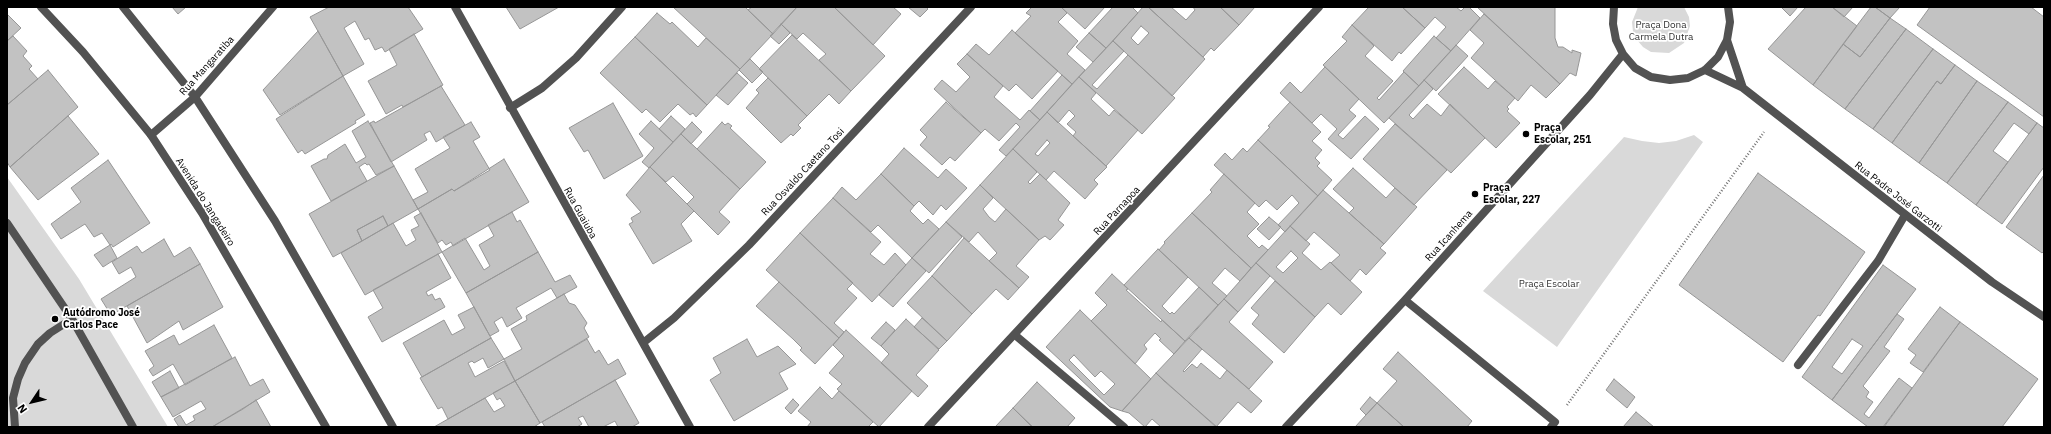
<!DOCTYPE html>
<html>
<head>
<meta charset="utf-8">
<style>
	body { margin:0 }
	#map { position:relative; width:2051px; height:434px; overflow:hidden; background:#fff; font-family:"IBM Plex Sans",sans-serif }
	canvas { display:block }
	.frame { position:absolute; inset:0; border:8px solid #000; pointer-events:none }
	.north { position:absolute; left:12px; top:382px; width:40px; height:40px; -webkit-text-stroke:3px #fff; paint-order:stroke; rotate:235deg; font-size:11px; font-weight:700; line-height:16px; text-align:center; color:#000 }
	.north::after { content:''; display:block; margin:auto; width:14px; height:18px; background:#000; clip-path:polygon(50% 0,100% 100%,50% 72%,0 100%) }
</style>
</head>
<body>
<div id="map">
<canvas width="2051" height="434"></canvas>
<div class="frame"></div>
<div class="north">N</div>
</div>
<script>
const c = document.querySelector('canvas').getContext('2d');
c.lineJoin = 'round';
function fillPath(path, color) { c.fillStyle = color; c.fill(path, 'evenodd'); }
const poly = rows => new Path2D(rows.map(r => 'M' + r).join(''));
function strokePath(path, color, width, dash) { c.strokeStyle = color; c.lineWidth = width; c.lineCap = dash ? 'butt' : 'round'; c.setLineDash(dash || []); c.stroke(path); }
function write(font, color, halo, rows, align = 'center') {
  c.font = font + ' "IBM Plex Sans",sans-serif'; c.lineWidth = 3.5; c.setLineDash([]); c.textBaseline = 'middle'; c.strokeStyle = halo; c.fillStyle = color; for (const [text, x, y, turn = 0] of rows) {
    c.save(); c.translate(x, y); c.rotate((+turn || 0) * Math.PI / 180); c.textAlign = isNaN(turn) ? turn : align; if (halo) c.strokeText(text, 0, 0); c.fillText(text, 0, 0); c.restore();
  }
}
fillPath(poly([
	[1638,7,1684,7,1689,17,1690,26,1684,43,1669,53,1651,52,1643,47,1637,40,1633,32,1632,22],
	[1694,135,1703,142,1557,347,1483,291,1624,137,1642,141,1659,143,1676,141],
	[7,177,79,279,168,427,7,427]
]), '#d9d9d9');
const building = poly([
	[172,7,186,7,178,14,172,7],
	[329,7,408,7,423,29,385,52,382,47,375,50,369,38,365,40,355,21,344,28,364,64,343,76,310,17,329,7],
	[506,7,559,7,520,29,506,7],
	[673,7,745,7,773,34,740,69,673,7],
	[752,7,797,7,773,34,748,10,752,7],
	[797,7,834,7,885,56,851,91,819,60,826,54,803,33,797,39,781,24,797,7],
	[834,7,893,7,901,14,873,45,834,7],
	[908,7,926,7,928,9,920,17,908,7],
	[1032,7,1061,7,1067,13,1058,22,1078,41,1067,54,1085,70,1072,84,1015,33,1031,16,1026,13,1032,7],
	[1061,7,1105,7,1085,29,1061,7],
	[1113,7,1132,7,1138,13,1106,48,1089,33,1113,7],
	[1143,7,1148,7,1205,59,1172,96,1113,41,1143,7],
	[1141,26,1149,33,1138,45,1131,38,1141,26],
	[1148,7,1171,7,1186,20,1195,10,1193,7,1220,7,1239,25,1214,51,1211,48,1203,57,1148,7],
	[1220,7,1255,7,1239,25,1220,7],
	[1369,7,1402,7,1425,28,1401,54,1399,52,1392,61,1352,25,1369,7],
	[1402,7,1456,7,1461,11,1465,7,1469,7,1480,18,1451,51,1436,38,1446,27,1435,17,1425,28,1402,7],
	[1477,7,1555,7,1555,38,1558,47,1563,47,1572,53,1572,50,1581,53,1576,76,1570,73,1560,84,1477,7],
	[1781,7,1798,7,1790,16,1781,7],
	[1806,7,1832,7,1857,26,1813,85,1768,49,1806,7],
	[1832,7,1853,7,1844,17,1832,7],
	[1871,7,1875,7,1890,18,1860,57,1843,44,1871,7],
	[1875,7,1900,7,1890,18,1875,7],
	[1930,7,2031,7,2044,17,2044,117,1917,25,1930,7],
	[657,13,670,24,672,22,698,47,706,38,740,69,707,105,635,37,657,13],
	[7,14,21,28,7,41,7,14],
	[1484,14,1560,84,1546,98,1531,85,1518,101,1471,58,1484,43,1470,30,1484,14],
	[1890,18,1906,29,1845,109,1813,85,1843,44,1860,57,1890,18],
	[781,24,790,33,779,44,770,36,781,24],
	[1352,25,1374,46,1365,56,1393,81,1377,98,1379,100,1404,72,1419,86,1384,123,1323,65,1347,41,1342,37,1352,25],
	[1906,29,1933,49,1873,129,1845,109,1906,29],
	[1012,30,1058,71,1032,99,1016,84,1009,91,967,54,976,44,989,55,1012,30],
	[318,31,343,76,280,115,263,90,318,31],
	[1089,33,1106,48,1093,62,1076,47,1089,33],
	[414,34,443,85,403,107,402,105,386,114,368,81,397,65,389,49,414,34],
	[792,35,851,91,839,104,829,94,807,116,759,69,792,35],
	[13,36,27,51,23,56,32,66,29,69,38,79,7,105,7,41,13,36],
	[1434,36,1451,51,1419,86,1403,71,1434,36],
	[635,37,707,105,696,117,693,113,690,115,678,104,660,122,646,109,642,113,600,73,635,37],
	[1113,41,1124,51,1092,85,1097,89,1128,55,1175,98,1142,134,1079,77,1113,41],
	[1456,45,1468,56,1436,91,1424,80,1456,45],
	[1933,49,1955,65,1941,84,1937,81,1892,143,1873,129,1933,49],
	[967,54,1003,86,994,97,1020,120,1029,110,1040,120,1006,156,999,150,1020,127,1016,123,999,141,985,129,981,133,934,89,942,80,956,92,970,77,957,64,967,54],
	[750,59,763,72,752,83,739,70,750,59],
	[1955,65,1977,81,1919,163,1892,143,1937,81,1941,84,1955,65],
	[1325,67,1359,99,1349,110,1356,116,1338,135,1343,139,1365,116,1379,129,1351,159,1328,139,1337,129,1321,114,1312,123,1280,93,1290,82,1301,93,1325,67],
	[1464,67,1488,89,1495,81,1515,98,1507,107,1509,109,1507,111,1520,123,1496,148,1438,94,1464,67],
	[48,70,78,107,10,167,7,162,7,105,48,70],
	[737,73,748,83,728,105,716,95,737,73],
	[1062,75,1072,84,1040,120,1030,111,1062,75],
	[343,76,365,115,355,121,356,123,305,154,302,150,298,153,276,119,343,76],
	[1079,77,1096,93,1091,99,1109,116,1114,110,1138,130,1106,166,1073,136,1076,132,1067,124,1075,116,1069,110,1058,123,1047,112,1079,77],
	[768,78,807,116,798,125,801,128,793,136,791,134,781,143,746,108,759,93,756,90,768,78],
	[1424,80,1433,89,1409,115,1413,119,1427,104,1441,116,1450,104,1485,138,1451,173,1389,118,1424,80],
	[1977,81,2008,102,1947,183,1919,163,1977,81],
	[441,86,465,125,436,142,430,131,424,134,427,140,391,162,370,123,374,121,375,123,441,86],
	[946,102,981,133,955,161,950,157,942,165,920,145,927,137,920,130,946,102],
	[1290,102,1321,132,1312,141,1322,150,1315,158,1320,163,1317,166,1332,180,1318,196,1258,140,1270,127,1268,126,1290,102],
	[2008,102,2037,123,2029,134,2014,123,1993,151,2008,162,1976,205,1947,183,2008,102],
	[613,103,643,156,604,179,588,150,584,152,569,128,613,103],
	[1047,112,1107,167,1094,180,1098,184,1085,199,1054,171,1046,180,1013,149,1047,112],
	[1047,140,1050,143,1038,156,1035,154,1047,140],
	[68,116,99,154,38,200,10,167,68,116],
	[671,116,685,129,673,142,659,129,671,116],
	[368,121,394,166,376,175,369,164,367,165,365,163,359,167,367,181,331,201,311,166,324,159,327,159,328,155,345,144,356,163,366,157,352,131,368,121],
	[651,121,673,142,649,168,642,162,654,148,639,134,651,121],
	[471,122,480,137,473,141,490,170,454,191,452,189,418,209,413,200,428,192,415,169,450,148,443,137,471,122],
	[692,122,702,132,691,144,681,134,692,122],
	[722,122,725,125,728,123,732,126,730,128,766,162,740,189,697,149,722,122],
	[2037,123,2044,128,2044,167,2002,224,1976,205,2037,123],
	[1395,124,1447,170,1414,205,1363,159,1395,124],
	[681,134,740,189,719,212,730,222,718,235,687,204,694,197,673,176,666,182,650,167,681,134],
	[1258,140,1318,196,1285,232,1278,225,1299,203,1292,195,1277,210,1266,200,1259,207,1214,165,1225,153,1232,160,1243,148,1247,152,1258,140],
	[904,148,938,178,946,169,967,188,946,210,941,205,933,215,919,201,914,206,881,174,904,148],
	[1013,149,1037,172,1028,182,1030,184,1040,174,1070,203,1058,220,1064,225,1050,240,1045,236,1039,240,980,185,1013,149],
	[504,159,529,202,453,246,451,242,446,245,442,240,438,243,418,209,452,189,454,191,504,159],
	[108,160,150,223,113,247,111,244,110,245,102,233,94,237,85,224,61,239,51,224,81,202,71,188,108,160],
	[394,166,418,209,388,226,383,216,357,230,362,241,333,257,309,214,394,166],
	[650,167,694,211,681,224,692,241,653,264,629,224,633,222,631,218,641,212,626,195,650,167],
	[1353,168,1386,198,1395,188,1417,207,1384,244,1349,213,1354,208,1333,189,1353,168],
	[1758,173,1865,252,1820,316,1818,315,1783,362,1679,285,1758,173],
	[881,174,914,206,910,211,923,224,928,219,939,229,912,258,878,225,871,232,833,198,842,187,856,200,881,174],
	[1224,174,1255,203,1247,212,1259,224,1247,236,1259,248,1262,245,1268,250,1251,268,1192,213,1212,192,1210,190,1224,174],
	[2044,175,2044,251,2042,253,2006,227,2044,175],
	[980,185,993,198,983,209,989,217,995,222,1006,209,1039,240,1016,266,1029,277,1019,288,989,261,997,253,978,232,969,242,946,222,980,185],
	[1323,190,1384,244,1380,248,1386,253,1366,275,1360,269,1350,281,1331,263,1340,255,1314,232,1306,241,1290,226,1323,190],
	[833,198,881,242,870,254,884,265,895,253,906,265,872,302,800,233,833,198],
	[512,212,517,222,520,220,538,252,466,293,442,252,465,238,484,270,490,266,479,245,494,236,488,225,512,212],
	[421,213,442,252,365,295,341,253,393,223,406,246,416,240,411,230,419,226,414,217,421,213],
	[1192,213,1251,268,1240,281,1225,268,1212,283,1227,296,1218,305,1159,250,1165,243,1164,242,1192,213],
	[383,216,388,226,362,241,357,230,383,216],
	[1269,217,1281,227,1269,240,1257,229,1269,217],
	[946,222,962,237,929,273,912,258,946,222],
	[1290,226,1310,244,1302,253,1321,270,1330,262,1362,292,1341,315,1328,303,1315,317,1256,263,1290,226],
	[1291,251,1298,258,1283,273,1276,267,1291,251],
	[800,233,853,283,847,289,857,298,834,323,844,332,839,338,766,270,800,233],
	[964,238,1019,288,1008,300,996,289,972,314,932,276,964,238],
	[164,239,174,257,190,247,200,264,111,315,101,299,136,277,131,267,119,274,112,262,137,246,142,253,164,239],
	[110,245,117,258,103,267,94,255,110,245],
	[1158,249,1188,277,1162,306,1170,314,1172,312,1174,314,1199,287,1218,305,1185,341,1124,285,1158,249],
	[538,252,555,282,570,275,577,287,557,298,551,288,516,308,522,318,507,327,502,317,494,322,499,331,490,336,466,293,538,252],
	[438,254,451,278,426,292,428,296,432,294,435,300,440,298,445,307,382,342,368,317,383,308,373,290,438,254],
	[912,258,926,271,893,307,879,295,912,258],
	[1256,263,1270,276,1238,312,1224,299,1256,263],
	[200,264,223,307,183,330,179,321,147,343,127,306,200,264],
	[1883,265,1916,289,1832,400,1802,377,1883,265],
	[1852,339,1863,346,1842,374,1832,367,1852,339],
	[1112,274,1128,289,1126,290,1161,322,1162,320,1185,341,1174,354,1159,340,1161,339,1155,333,1144,345,1147,349,1135,364,1091,321,1107,305,1095,293,1112,274],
	[932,276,972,314,947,341,907,303,932,276],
	[1275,281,1315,317,1284,353,1252,324,1259,315,1251,308,1275,281],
	[779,282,839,338,815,364,800,350,802,348,793,339,756,306,779,282],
	[564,294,569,303,575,305,587,323,584,328,589,337,515,381,504,359,522,349,511,329,527,320,526,316,564,294],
	[1224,299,1238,312,1229,322,1273,362,1249,389,1189,338,1224,299],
	[474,307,491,338,422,377,403,343,444,320,452,335,465,328,458,315,474,307],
	[1940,307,1960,322,1923,372,1910,363,1916,355,1908,349,1940,307],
	[1080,310,1151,379,1122,411,1110,407,1046,347,1080,310],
	[1074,355,1095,377,1101,371,1115,384,1104,395,1069,360,1074,355],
	[1897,314,1904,319,1884,347,1890,351,1863,386,1869,392,1866,397,1873,402,1864,414,1869,418,1899,378,1912,388,1883,427,1868,427,1832,400,1897,314],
	[922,318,947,341,939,349,914,327,922,318],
	[906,319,939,350,916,375,928,386,918,397,881,363,889,354,881,346,906,319],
	[886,322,895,330,881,346,871,338,886,322],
	[1960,322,2038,379,2002,427,1884,427,1960,322],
	[214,325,232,358,185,385,173,364,153,376,149,370,154,366,145,351,174,335,179,345,214,325],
	[846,330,912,391,879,427,837,389,842,384,829,373,844,356,833,345,846,330],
	[491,338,504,359,488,368,483,358,474,363,472,361,468,363,475,377,504,361,515,381,448,419,442,407,438,409,420,378,491,338],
	[1189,338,1202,349,1183,371,1184,372,1192,364,1197,368,1201,363,1220,379,1227,370,1262,401,1251,413,1238,402,1216,427,1156,373,1189,338],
	[587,339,595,353,599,350,608,365,618,359,626,374,540,423,515,381,587,339],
	[747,339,757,357,778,346,796,364,779,373,788,389,734,421,710,380,721,373,713,358,747,339],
	[1398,352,1472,421,1467,427,1404,427,1377,403,1397,381,1383,369,1398,352],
	[235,357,250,386,263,379,270,392,212,427,179,427,174,419,180,415,186,425,195,420,193,416,206,409,201,401,173,417,161,397,235,357],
	[170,371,179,388,161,397,152,382,170,371],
	[1156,373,1164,381,1217,427,1161,427,1152,419,1145,427,1129,413,1122,411,1156,373],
	[1614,379,1635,397,1627,408,1606,390,1614,379],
	[615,380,639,423,632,427,618,427,615,421,603,427,589,427,583,416,578,418,582,424,577,427,545,427,542,422,615,380],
	[515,381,540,423,534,427,434,427,485,398,494,412,505,406,500,398,497,400,493,393,515,381],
	[1037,382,1075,418,1067,427,1033,427,1013,408,1037,382],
	[820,387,832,399,839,391,873,422,868,427,807,427,811,422,798,411,820,387],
	[1370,397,1377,403,1366,415,1360,409,1370,397],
	[793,399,799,405,791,414,785,408,793,399],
	[256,400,271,427,212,427,243,409,256,400],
	[1377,403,1404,427,1355,427,1377,403],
	[1013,408,1032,427,995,427,1013,408],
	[1636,412,1654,427,1623,427,1636,412]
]);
fillPath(building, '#c2c2c2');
strokePath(building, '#969696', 1);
strokePath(poly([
	[1567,405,1764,132]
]), '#747474', 2.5, [1, 2]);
strokePath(poly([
	[7,223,72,319,133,427],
	[1015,335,1124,427],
	[1798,365,1878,261,1905,215],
	[15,427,13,398,18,379,25,363,38,344,50,333,72,319]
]), '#525252', 8);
strokePath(poly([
	[455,7,690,427],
	[1614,7,1613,24,1616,40,1623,54,1635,68,1651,77,1670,80,1688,78,1705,70,1718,57,1727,40,1730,22,1728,7],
	[1727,40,1743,88],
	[1705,70,1743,88,1992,282,2044,317],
	[510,108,542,88,576,58,622,7],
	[151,135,195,97,273,7],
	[1405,300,1555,422,1551,427],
	[643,343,674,318,749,245,971,7],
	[928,427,1319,7],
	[1286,427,1405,300,1590,95,1623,54]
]), '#525252', 8);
strokePath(poly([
	[41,7,83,52,151,135,202,213,326,427],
	[123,7,195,97,275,221,393,427]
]), '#525252', 8);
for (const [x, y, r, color] of [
	[1526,134,4,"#000"],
	[1475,194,4,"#000"],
	[55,319,4,"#000"]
]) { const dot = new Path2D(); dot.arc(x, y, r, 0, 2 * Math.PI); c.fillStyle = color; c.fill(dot); strokePath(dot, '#fff', 1.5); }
write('10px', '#303030', '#fff', [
	["Praça Dona",1661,25],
	["Carmela Dutra",1661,37],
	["Praça Escolar",1549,284]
]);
write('10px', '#000', '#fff', [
	["Rua Mangaratiba",207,66,-48],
	["Rua Osvaldo Caetano Tosi",803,172,-47],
	["Rua Padre José Garzotti",1898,197,38],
	["Avenida do Jangadeiro",205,202,58],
	["Rua Parnapoa",1117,211,-47],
	["Rua Guaiuba",580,213,61],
	["Rua Icanhema",1449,236,-48]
]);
write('bold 10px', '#000', '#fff', [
	["Praça",1534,128],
	["Escolar, 251",1534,140],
	["Praça",1483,188],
	["Escolar, 227",1483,200],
	["Autódromo José",63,313],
	["Carlos Pace",63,325]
], 'left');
</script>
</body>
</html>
